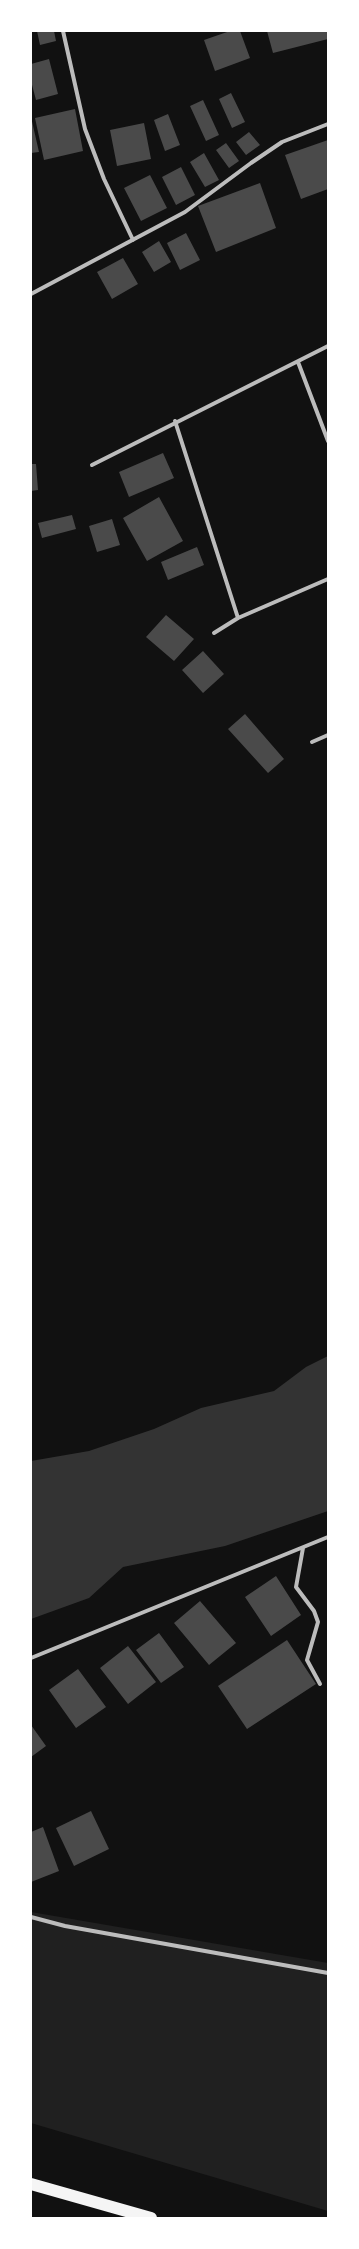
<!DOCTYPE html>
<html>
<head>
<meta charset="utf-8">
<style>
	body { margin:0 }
	#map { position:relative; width:359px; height:2249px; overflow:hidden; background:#111; font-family:Rubik,sans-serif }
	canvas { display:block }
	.frame { position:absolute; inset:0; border:32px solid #fff; pointer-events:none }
</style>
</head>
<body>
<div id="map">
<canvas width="359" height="2249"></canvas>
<div class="frame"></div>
</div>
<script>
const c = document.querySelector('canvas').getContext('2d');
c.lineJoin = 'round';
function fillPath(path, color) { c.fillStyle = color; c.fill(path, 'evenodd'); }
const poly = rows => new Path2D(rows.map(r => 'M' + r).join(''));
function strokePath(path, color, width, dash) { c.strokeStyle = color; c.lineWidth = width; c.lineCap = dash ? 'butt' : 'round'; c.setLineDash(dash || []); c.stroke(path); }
fillPath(poly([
	[31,1912,328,1963,328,2211,31,2123]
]), '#202020');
fillPath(poly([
	[328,1356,328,1511,225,1546,123,1567,89,1598,31,1619,31,1461,89,1451,154,1429,201,1408,274,1391,306,1367]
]), '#333');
fillPath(poly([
	[37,31,54,31,56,41,40,45],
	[230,31,240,31,250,58,215,71,204,40],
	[267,31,328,31,328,39,273,53],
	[49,59,58,94,36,100,31,81,31,64],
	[231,93,245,122,232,128,219,99],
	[203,100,219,135,206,141,190,106],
	[75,109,83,151,44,160,35,118],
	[168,114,180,145,165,151,154,120],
	[31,117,39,152,31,153],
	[144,123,151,159,117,166,110,130],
	[249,132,260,145,246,155,236,142],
	[328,140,328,189,301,199,285,155],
	[226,143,239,161,229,168,216,150],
	[204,153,219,180,205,187,190,162],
	[181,167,195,195,176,205,162,177],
	[150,175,167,208,141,221,124,188],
	[260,183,276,228,216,252,198,206],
	[186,233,200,260,180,270,167,243],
	[159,241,171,262,154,272,142,252],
	[123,258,138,284,112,299,97,272],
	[163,453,174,478,129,497,119,472],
	[31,464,36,464,38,490,31,491],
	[159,497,183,541,147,561,123,518],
	[72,515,76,529,42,538,38,523],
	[112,519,120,545,97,552,89,526],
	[197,547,204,565,168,580,161,562],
	[166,615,194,639,174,661,146,637],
	[203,651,224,674,203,693,182,670],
	[245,714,284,759,268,773,228,729],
	[276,1576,301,1615,271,1636,245,1597],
	[200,1601,236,1643,209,1665,174,1623],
	[159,1633,184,1667,161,1683,136,1650],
	[287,1640,316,1684,247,1729,218,1686],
	[128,1646,156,1682,128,1704,100,1668],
	[78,1669,106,1707,76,1728,49,1690],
	[31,1725,46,1746,31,1757],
	[91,1811,109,1849,74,1866,56,1828],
	[43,1827,59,1871,31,1882,31,1832]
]), '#4a4a4a');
strokePath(poly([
	[63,31,85,129,104,179,133,240],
	[31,294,185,212,251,163,282,142,328,124],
	[298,362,328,441],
	[175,421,238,618],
	[92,465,328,346],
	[214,633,238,618,328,579],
	[312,742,328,735],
	[303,1548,296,1587,314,1611,318,1622,307,1660,320,1684],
	[31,1658,328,1537],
	[31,1917,65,1926,328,1973]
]), '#bcbcbc', 4);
strokePath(poly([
	[31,2184,151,2218]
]), '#f5f5f5', 12);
</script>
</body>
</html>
